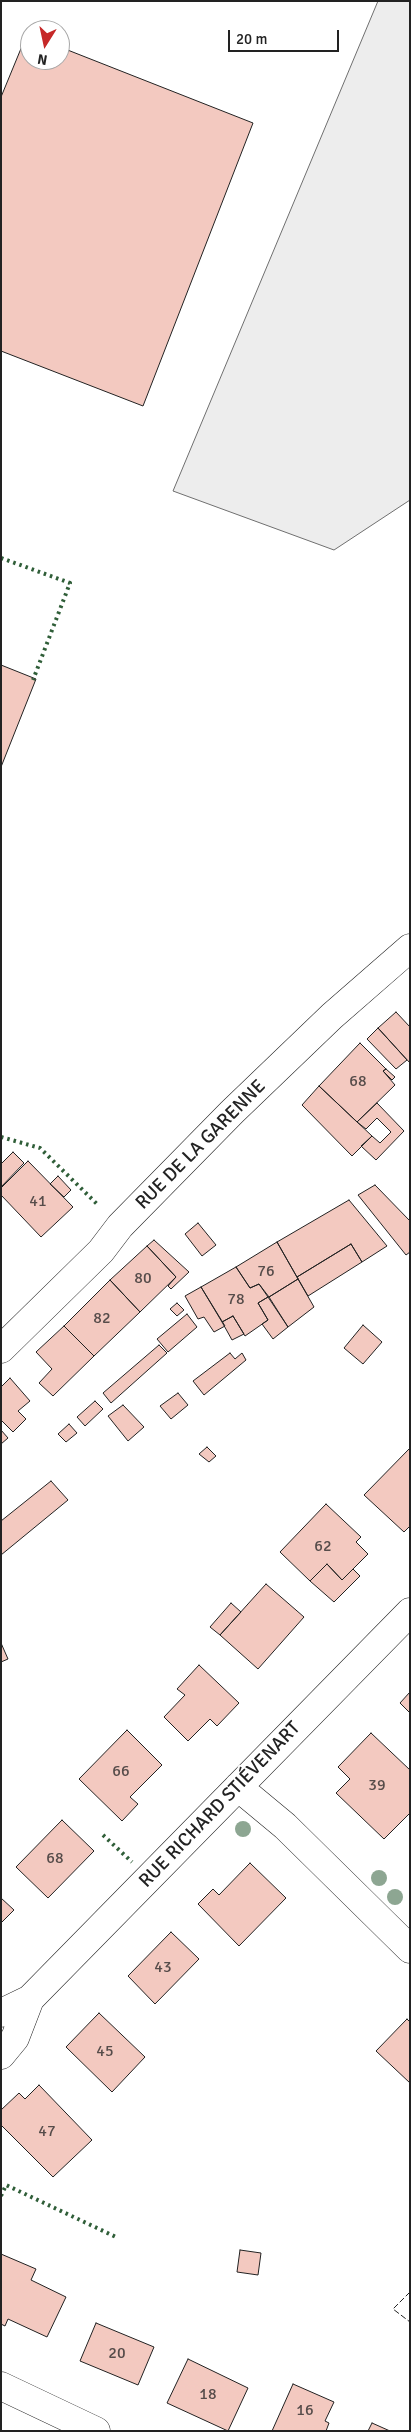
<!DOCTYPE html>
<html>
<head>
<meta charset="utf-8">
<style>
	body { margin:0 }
	#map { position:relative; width:411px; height:2432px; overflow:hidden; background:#fff; font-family:Signika,sans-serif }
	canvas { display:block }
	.frame { position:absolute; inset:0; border:2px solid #222; pointer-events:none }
	.north { position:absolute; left:20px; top:20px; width:50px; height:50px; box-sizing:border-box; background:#fff; border:1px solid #a7a7a7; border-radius:50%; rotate:190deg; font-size:14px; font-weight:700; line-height:20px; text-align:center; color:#222 }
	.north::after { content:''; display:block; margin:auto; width:18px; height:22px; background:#c62828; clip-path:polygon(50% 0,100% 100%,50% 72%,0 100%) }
	.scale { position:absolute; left:228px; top:30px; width:111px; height:22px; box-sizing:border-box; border:2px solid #222; border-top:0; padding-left:6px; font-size:15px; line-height:18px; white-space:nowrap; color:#222; -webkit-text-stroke:4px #fff; paint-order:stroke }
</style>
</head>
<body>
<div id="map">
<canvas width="411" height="2432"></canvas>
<div class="frame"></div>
<div class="north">N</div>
<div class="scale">20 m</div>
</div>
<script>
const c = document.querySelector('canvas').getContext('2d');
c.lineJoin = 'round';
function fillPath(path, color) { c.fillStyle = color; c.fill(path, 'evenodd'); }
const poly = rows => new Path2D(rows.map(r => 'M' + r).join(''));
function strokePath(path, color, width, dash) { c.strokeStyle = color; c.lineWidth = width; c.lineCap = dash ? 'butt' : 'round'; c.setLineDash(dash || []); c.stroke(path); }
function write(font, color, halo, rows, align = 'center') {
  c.font = font + ' Signika,sans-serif'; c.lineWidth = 4; c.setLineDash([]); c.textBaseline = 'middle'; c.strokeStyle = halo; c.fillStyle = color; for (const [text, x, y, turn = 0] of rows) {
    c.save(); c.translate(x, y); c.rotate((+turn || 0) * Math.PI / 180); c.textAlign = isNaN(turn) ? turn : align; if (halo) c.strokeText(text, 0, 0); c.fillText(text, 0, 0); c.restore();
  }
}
const parking = poly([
	[378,1,410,1,410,500,334,550,173,491,378,1]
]);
fillPath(parking, '#ededed');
strokePath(parking, '#6f6f6f', 1);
const building = poly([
	[27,34,30,35,30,60,60,60,60,47,253,123,143,406,1,351,1,97,27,34],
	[1,665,36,679,1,767,1,665],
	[396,1012,410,1027,410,1063,378,1028,396,1012],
	[378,1028,407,1060,396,1069,367,1039,378,1028],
	[360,1043,386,1069,383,1071,395,1085,357,1122,319,1086,360,1043],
	[386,1069,395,1077,392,1080,383,1071,386,1069],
	[319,1086,372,1136,352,1156,302,1105,319,1086],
	[377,1103,404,1131,376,1160,361,1146,372,1136,380,1143,391,1132,377,1118,366,1129,357,1122,377,1103],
	[13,1152,24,1163,1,1187,1,1164,13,1152],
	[28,1161,73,1207,41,1237,1,1195,1,1188,28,1161],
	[58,1176,71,1190,64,1197,50,1184,58,1176],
	[375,1185,410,1221,410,1252,406,1255,358,1195,375,1185],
	[349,1200,387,1246,362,1262,351,1244,297,1277,277,1242,349,1200],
	[198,1223,216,1245,202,1256,185,1234,198,1223],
	[154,1240,189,1272,171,1289,168,1286,176,1277,147,1246,154,1240],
	[277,1242,298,1279,269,1297,259,1284,250,1288,236,1267,277,1242],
	[351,1244,362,1262,308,1296,297,1277,351,1244],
	[147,1246,176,1277,140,1312,110,1280,147,1246],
	[236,1267,250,1288,259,1284,268,1297,258,1303,268,1320,245,1336,233,1316,222,1322,201,1287,236,1267],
	[298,1279,314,1307,288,1327,269,1297,298,1279],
	[110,1280,140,1312,94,1356,64,1326,110,1280],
	[201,1287,225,1326,214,1332,204,1317,198,1319,185,1296,201,1287],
	[268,1297,288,1327,273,1339,262,1324,268,1320,258,1303,268,1297],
	[177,1303,184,1310,177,1316,170,1309,177,1303],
	[187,1314,197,1327,168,1352,157,1339,187,1314],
	[233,1316,244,1334,232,1340,222,1322,233,1316],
	[363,1325,382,1342,363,1364,344,1348,363,1325],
	[64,1326,94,1356,53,1396,39,1383,52,1369,36,1352,64,1326],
	[159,1345,167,1353,111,1403,103,1393,159,1345],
	[230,1353,235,1359,242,1353,246,1360,204,1395,193,1381,230,1353],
	[10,1378,30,1401,18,1411,26,1419,13,1432,1,1420,1,1387,10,1378],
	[178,1393,188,1405,171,1419,160,1406,178,1393],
	[95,1401,103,1409,85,1426,77,1417,95,1401],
	[123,1405,144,1427,128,1441,108,1416,123,1405],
	[69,1424,77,1433,66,1442,58,1434,69,1424],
	[1,1430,8,1438,1,1444,1,1430],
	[207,1447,216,1456,209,1462,199,1454,207,1447],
	[410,1448,410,1526,404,1532,364,1495,410,1448],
	[51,1481,68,1500,1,1555,1,1521,51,1481],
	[326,1504,361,1537,356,1542,368,1554,342,1580,327,1564,310,1581,280,1552,326,1504],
	[327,1564,342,1580,353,1569,360,1576,334,1602,310,1581,327,1564],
	[266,1584,304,1617,258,1669,220,1635,266,1584],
	[231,1603,241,1612,220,1635,210,1627,231,1603],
	[1,1643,8,1659,1,1662,1,1643],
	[199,1665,239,1703,217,1726,210,1719,188,1741,164,1717,185,1695,177,1689,199,1665],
	[410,1692,410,1713,400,1703,410,1692],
	[127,1730,162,1765,130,1797,138,1804,122,1821,79,1779,127,1730],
	[371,1733,410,1770,410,1813,384,1839,336,1793,350,1779,338,1767,371,1733],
	[62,1820,94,1851,48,1898,16,1867,62,1820],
	[250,1863,286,1898,239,1946,198,1904,213,1889,219,1895,250,1863],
	[1,1898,14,1910,1,1923,1,1898],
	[171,1932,199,1959,155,2004,128,1976,171,1932],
	[99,2013,145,2057,112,2092,66,2047,99,2013],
	[407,2019,410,2022,410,2083,376,2051,407,2019],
	[39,2085,92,2140,53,2177,1,2125,1,2110,19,2093,25,2099,39,2085],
	[240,2250,261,2253,258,2275,237,2272,240,2250],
	[1,2254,36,2269,31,2280,66,2297,47,2337,8,2319,5,2326,1,2324,1,2254],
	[96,2323,154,2347,138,2385,80,2361,96,2323],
	[188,2359,248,2388,228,2431,167,2403,188,2359],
	[293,2384,334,2402,325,2421,329,2423,326,2431,272,2431,293,2384],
	[372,2423,390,2431,368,2431,372,2423]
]);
fillPath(building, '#f3c9c0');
strokePath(building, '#222', 1);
const minor = poly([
	[1,1349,101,1251,120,1226,232,1112,332,1016,410,948],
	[238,1787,285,1826,410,1949],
	[1,2013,30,1999,410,1612],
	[1,2055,15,2038,30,1999],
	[1,2386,96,2431]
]);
strokePath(minor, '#222', 29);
strokePath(minor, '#fff', 28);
strokePath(poly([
	[1,558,70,583,33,680],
	[1,1137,40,1148,97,1204],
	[103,1835,132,1862],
	[1,2196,6,2185,116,2237]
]), '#2f5e38', 4, [2.5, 4]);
strokePath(poly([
	[410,2292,393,2309,410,2322]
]), '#222', 1, [6, 2.5]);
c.fillStyle = '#8da692';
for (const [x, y] of [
	[243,1829],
	[379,1878],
	[395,1897]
]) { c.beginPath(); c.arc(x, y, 8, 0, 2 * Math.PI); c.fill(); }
write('16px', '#564c4a', null, [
	["68",358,1082],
	["41",38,1202],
	["76",266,1272],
	["80",143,1279],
	["78",236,1300],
	["82",102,1319],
	["62",323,1547],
	["66",121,1772],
	["39",377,1786],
	["68",55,1859],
	["43",163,1968],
	["45",105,2052],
	["47",47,2132],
	["20",117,2354],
	["18",208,2395],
	["16",305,2411]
]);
write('19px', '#222', '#fff', [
	["RUE DE LA GARENNE",201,1145,-45],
	["RUE RICHARD STIÉVENART",220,1805,-46]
]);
</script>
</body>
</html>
